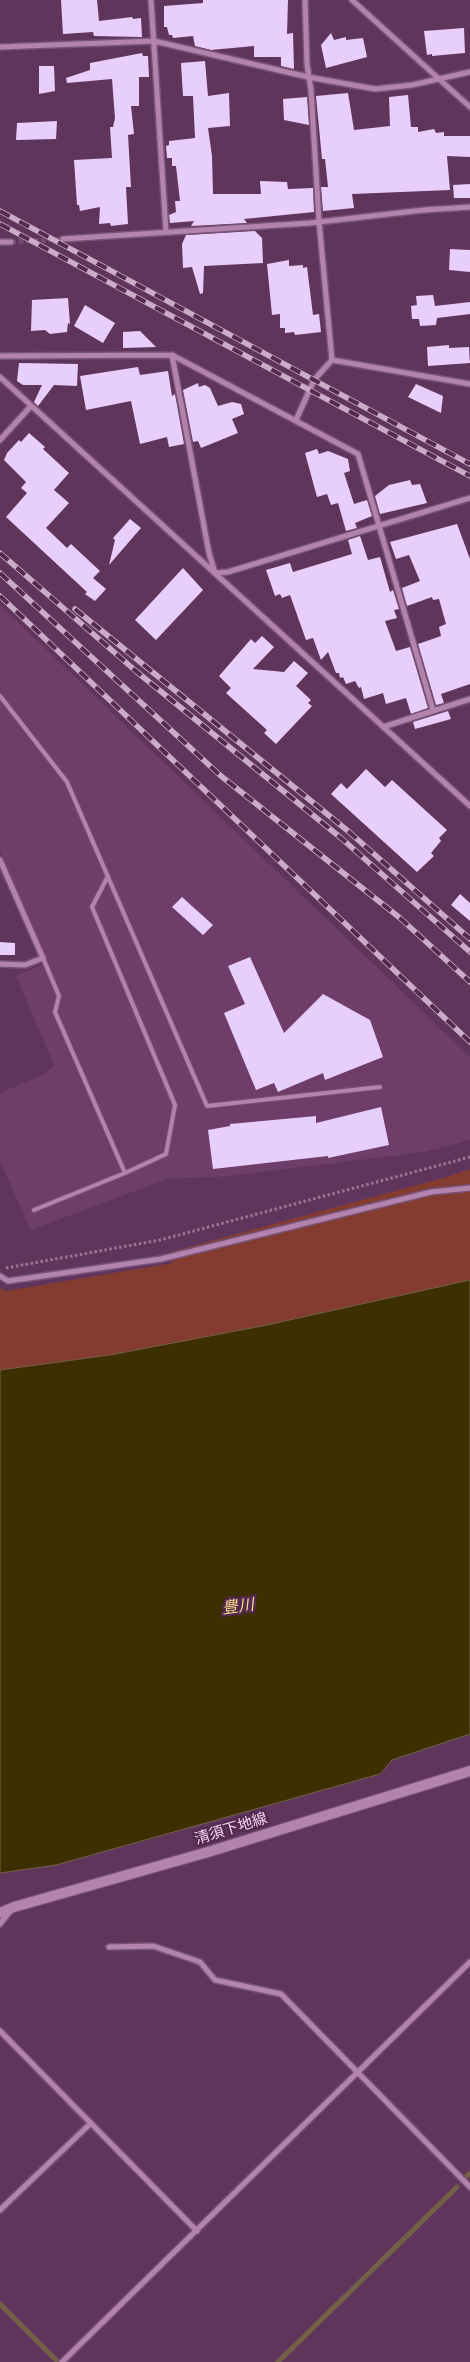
<!DOCTYPE html>
<html>
<head>
<meta charset="utf-8">
<style>
	body { margin:0 }
	canvas { display:block; background:#60355c }
</style>
</head>
<body>
<canvas width="470" height="2362"></canvas>
<script>
const c = document.querySelector('canvas').getContext('2d');
c.lineJoin = 'round';
function fillPath(path, color) { c.fillStyle = color; c.fill(path, 'evenodd'); }
const poly = rows => new Path2D(rows.map(r => 'M' + r).join(''));
function strokePath(path, color, width, dash) { c.strokeStyle = color; c.lineWidth = width; c.lineCap = dash ? 'butt' : 'round'; c.setLineDash(dash || []); c.stroke(path); }
function write(font, color, halo, rows, align = 'center') {
  c.font = font + ' Figtree,"Noto Sans JP",sans-serif'; c.lineWidth = 5; c.setLineDash([]); c.textBaseline = 'middle'; c.strokeStyle = halo; c.fillStyle = color; for (const [text, x, y, turn = 0] of rows) {
    c.save(); c.translate(x, y); c.rotate((+turn || 0) * Math.PI / 180); c.textAlign = isNaN(turn) ? turn : align; if (halo) c.strokeText(text, 0, 0); c.fillText(text, 0, 0); c.restore();
  }
}
fillPath(poly([
	[0,605,470,1057,470,1140,424,1152,231,1176,167,1179,31,1230,0,1161,0,1093,45,1074,54,1065,16,976,48,962,0,851]
]), '#6e3d69');
fillPath(poly([
	[470,1169,470,1280,267,1325,110,1355,0,1370,0,1288,6,1291,173,1263,170,1252,447,1177]
]), '#843b30');
const water = poly([
	[470,1280,470,1734,392,1760,380,1774,56,1865,0,1873,0,1370,110,1355,267,1325,470,1280]
]);
fillPath(water, '#3d2f00');
strokePath(water, '#736147', 1);
strokePath(poly([
	[464,2179,470,2173],
	[0,2304,58,2362],
	[278,2362,457,2187]
]), '#736147', 5);
fillPath(poly([
	[61,0,97,0,99,21,132,17,133,19,141,18,142,37,94,36,93,32,63,34],
	[203,0,288,0,287,34,293,33,294,69,281,66,281,57,254,57,254,46,211,50,195,46,193,36,173,38,172,35,169,35,167,27,164,27,164,6,203,3],
	[464,28,465,53,432,56,432,54,427,55,424,31],
	[331,33,334,40,346,37,346,40,363,38,367,57,326,68,321,45],
	[142,53,143,56,148,56,149,77,139,77,139,106,131,106,134,134,128,135,131,187,126,187,128,224,111,226,110,223,99,224,100,207,80,211,79,205,77,205,74,160,112,158,110,127,113,127,115,118,112,79,67,83,66,78,90,70,90,63],
	[205,61,208,96,229,93,230,126,208,128,212,156,213,194,261,194,260,181,287,182,288,189,313,188,314,212,244,219,247,223,191,226,194,221,170,223,169,215,176,212,175,201,180,201,176,166,172,166,172,158,167,158,166,146,169,145,169,141,195,138,193,96,183,96,181,63],
	[39,66,54,66,55,91,39,94],
	[348,93,354,130,390,126,389,97,408,95,411,127,418,127,418,132,434,129,436,133,444,132,444,136,470,136,470,157,447,156,450,190,352,194,354,208,323,211,321,187,328,187,325,159,322,159,316,96],
	[307,97,309,125,284,120,283,99],
	[57,121,56,139,16,140,17,123],
	[470,184,470,198,454,198,453,185],
	[255,231,262,238,263,263,204,266,203,293,200,294,192,267,183,268,182,244,186,235],
	[450,249,470,250,470,272,449,270],
	[289,260,289,266,303,265,303,268,307,267,313,315,319,314,321,332,295,335,294,332,285,333,285,328,280,328,280,314,272,315,267,264],
	[433,295,435,306,470,302,470,314,437,318,436,325,420,326,419,319,412,319,411,306,417,305,416,296],
	[68,298,70,324,68,323,67,332,50,334,45,330,31,331,32,300],
	[85,305,115,323,103,343,74,326],
	[140,331,156,347,123,348,123,332],
	[449,345,449,348,469,347,470,363,428,366,427,347],
	[19,363,78,364,77,386,54,385,38,406,34,402,42,385,23,385,17,381],
	[138,367,140,375,168,371,172,396,175,394,184,444,169,447,167,437,140,444,131,401,86,410,80,376],
	[198,383,199,387,205,385,210,388,218,406,232,402,241,404,244,414,232,419,238,433,201,448,198,441,193,442,183,390],
	[416,384,443,396,441,413,408,397],
	[29,433,45,447,43,449,69,473,54,490,69,503,46,528,67,548,71,544,100,571,93,578,106,589,95,601,85,594,87,592,6,517,27,493,21,488,26,482,4,460,7,453,19,440,21,442],
	[317,449,319,454,328,451,348,459,350,471,344,473,354,504,367,500,372,516,355,523,357,528,346,531,338,503,331,505,327,494,317,497,305,453],
	[410,480,412,485,420,484,427,503,380,514,375,496,389,485],
	[130,519,141,528,109,565,115,540,113,538],
	[457,524,470,559,470,684,441,694,444,703,436,705,418,644,441,636,439,627,446,624,439,599,433,600,432,597,407,606,402,588,420,581,409,555,396,559,390,542],
	[360,536,368,560,380,557,390,592,393,590,399,609,394,610,397,618,385,621,396,651,410,647,428,708,411,714,406,698,386,704,383,693,364,699,361,687,359,688,355,681,346,684,343,677,340,678,339,673,336,673,328,652,321,660,313,638,306,640,290,595,282,598,280,594,275,596,266,570,290,563,293,572,352,554,348,540],
	[183,568,203,590,156,640,135,620],
	[262,636,274,647,253,669,284,672,294,661,308,673,296,686,311,700,308,703,312,706,276,744,264,733,267,730,226,693,231,688,219,676,251,639,255,643],
	[448,711,451,719,415,729,413,722],
	[366,769,385,787,392,780,447,830,439,838,441,841,431,853,434,856,417,872,331,794,341,783,347,789],
	[460,894,470,903,470,921,451,905],
	[182,897,213,925,203,935,172,907],
	[0,942,15,943,15,955,0,955],
	[250,957,284,1033,323,994,370,1020,383,1057,325,1080,323,1073,278,1092,274,1083,256,1090,224,1013,245,1004,228,966],
	[381,1107,389,1145,328,1158,328,1156,213,1169,208,1130,230,1126,230,1124,316,1116,316,1123]
]), '#e8cefb');
strokePath(poly([
	[11,242,63,239]
]), '#764d72', 5, [5, 2.5]);
const lane = poly([
	[0,696,67,782,207,1106,380,1087],
	[43,958,59,996,55,1012,125,1173,166,1154,175,1105,92,907,108,876],
	[34,1210,125,1173]
]);
const street = poly([
	[151,0,166,231],
	[305,0,307,64,311,90,319,221,332,360,470,384],
	[352,0,470,107],
	[0,47,154,41,308,77,375,89,412,85,470,72],
	[63,239,310,223,424,210,470,207],
	[0,242,11,242],
	[172,355,209,553,215,573,228,572,470,498],
	[0,356,172,355,358,454,433,710],
	[0,377,470,806],
	[296,420,314,380,332,360],
	[0,440,31,406],
	[383,727,470,699],
	[0,860,43,958,25,965,0,964],
	[0,1276,8,1281,161,1259,431,1192,470,1188],
	[0,1924,11,1910],
	[109,1947,153,1946,200,1962,215,1980,281,1994,470,2187],
	[0,2031,197,2231],
	[0,2210,91,2123],
	[62,2362,470,1962]
]);
const secondary = poly([
	[0,1913,14,1907,208,1852,470,1771]
]);
strokePath(lane, '#785274', 6);
strokePath(street, '#785274', 8);
strokePath(secondary, '#785274', 12);
strokePath(poly([
	[6,1268,160,1240,470,1157]
]), '#9a7696', 3, [2.5, 2.5]);
strokePath(lane, '#b382ad', 4);
strokePath(street, '#b382ad', 5);
strokePath(secondary, '#b382ad', 10);
const rail = poly([
	[0,211,470,464],
	[0,224,470,476],
	[0,553,137,672,341,838,470,952],
	[0,573,221,776,400,918,470,982],
	[0,596,470,1042],
	[75,609,348,831,470,939]
]);
strokePath(rail, '#cbacc7', 5.5);
strokePath(rail, '#552a50', 4, [11]);
write('15px', '#f0d5ec', '#552a50', [
	["清須下地線",231,1829,-17]
]);
write('italic 16px', '#fcde88', '#552a50', [
	["豊川",238,1607,-8]
]);
</script>
</body>
</html>
